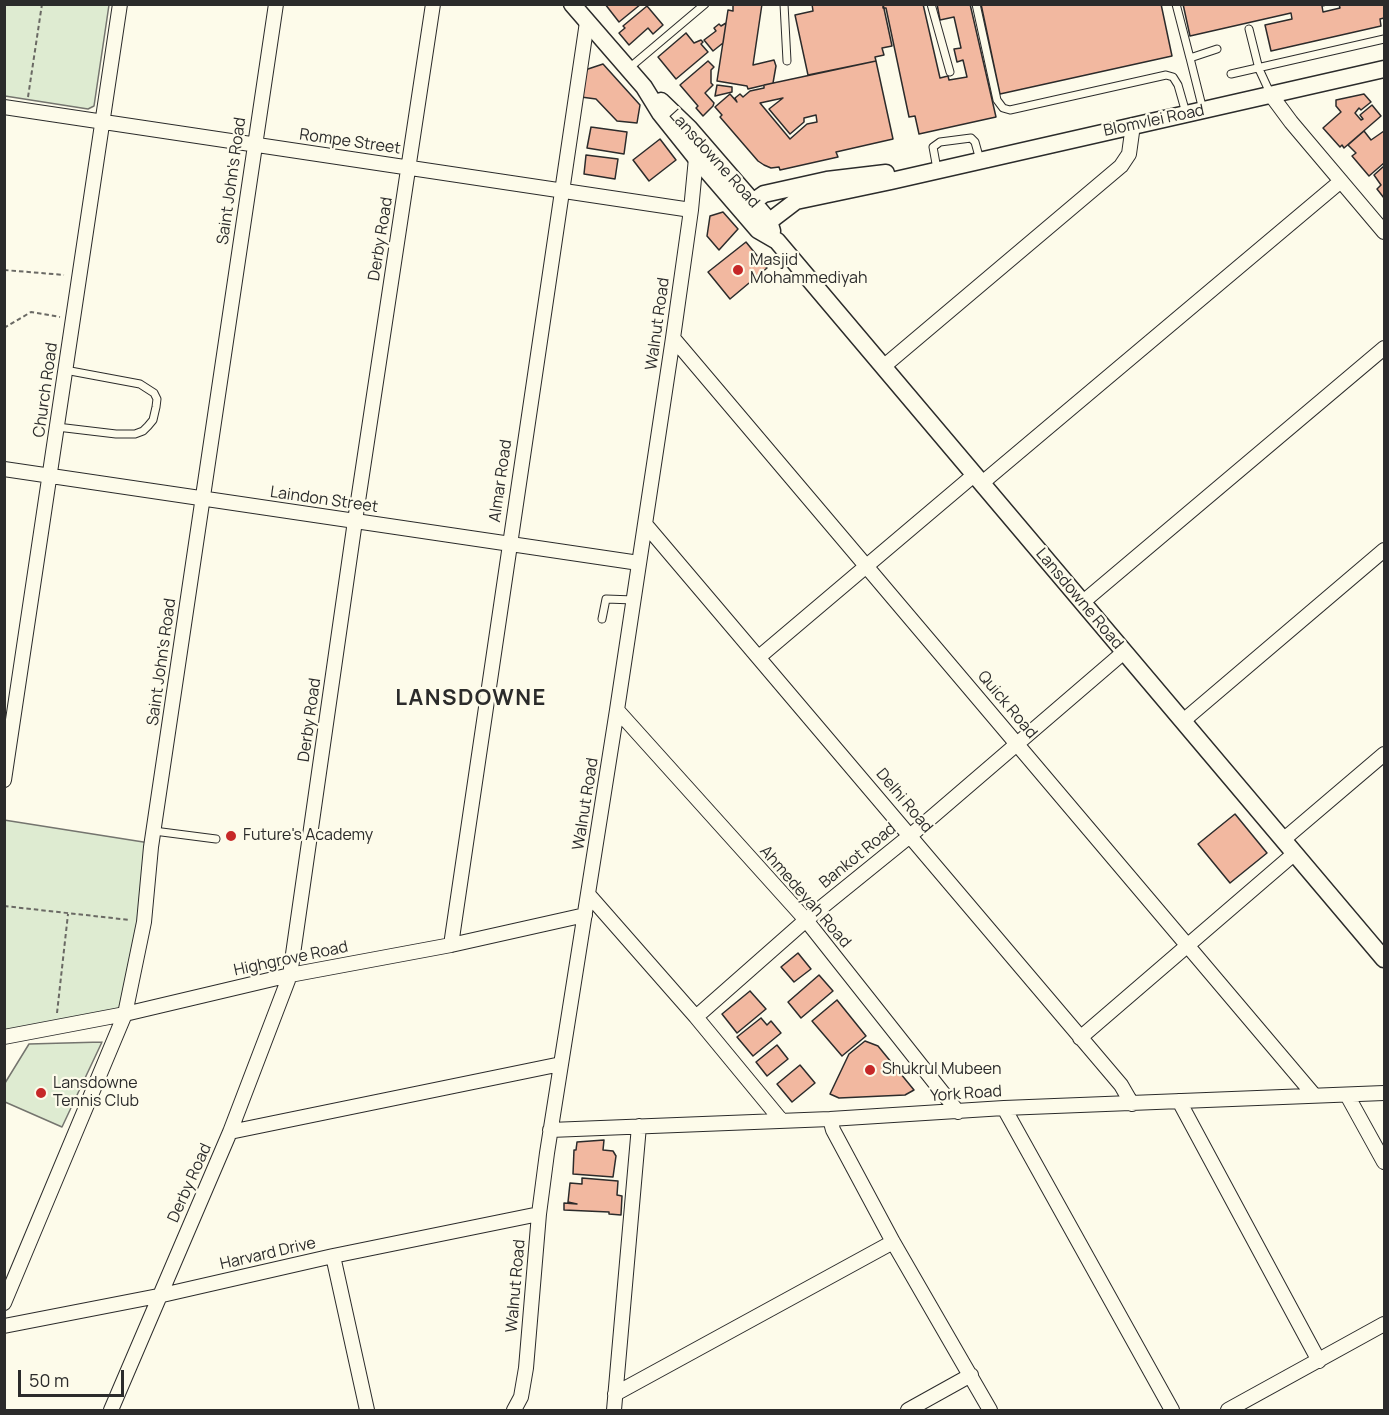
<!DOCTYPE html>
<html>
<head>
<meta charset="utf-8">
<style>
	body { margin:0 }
	#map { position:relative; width:1389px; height:1415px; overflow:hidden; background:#fdfbea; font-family:Manrope,sans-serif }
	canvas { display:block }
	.frame { position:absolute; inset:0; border:6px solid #2b2b2b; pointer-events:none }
	.scale { position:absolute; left:18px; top:1370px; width:106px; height:27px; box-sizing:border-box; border:3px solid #2b2b2b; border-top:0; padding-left:8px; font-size:18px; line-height:21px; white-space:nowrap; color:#2b2b2b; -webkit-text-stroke:4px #fdfbea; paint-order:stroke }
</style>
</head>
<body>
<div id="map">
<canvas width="1389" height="1415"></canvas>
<div class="frame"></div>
<div class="scale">50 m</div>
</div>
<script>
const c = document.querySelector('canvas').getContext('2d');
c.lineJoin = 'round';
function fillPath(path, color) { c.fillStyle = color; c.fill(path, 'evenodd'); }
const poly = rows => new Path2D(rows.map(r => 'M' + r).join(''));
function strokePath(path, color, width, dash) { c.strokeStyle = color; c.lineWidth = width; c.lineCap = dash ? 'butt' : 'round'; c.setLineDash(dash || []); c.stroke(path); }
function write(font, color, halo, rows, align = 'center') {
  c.font = font + ' Manrope,sans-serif'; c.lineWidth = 4.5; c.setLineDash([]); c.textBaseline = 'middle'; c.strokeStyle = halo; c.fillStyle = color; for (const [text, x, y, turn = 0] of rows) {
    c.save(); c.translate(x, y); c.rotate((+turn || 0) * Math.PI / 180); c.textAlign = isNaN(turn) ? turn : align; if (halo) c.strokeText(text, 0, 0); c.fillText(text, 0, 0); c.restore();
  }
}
const green = poly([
	[5,4,109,5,94,106,88,109,5,96,5,4],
	[4,820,156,844,130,1013,5,1037,4,820],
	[102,1042,62,1127,5,1102,5,1083,29,1044,102,1042]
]);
fillPath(green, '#deebd1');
strokePath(green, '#74746e', 1.5);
const building = poly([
	[605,4,641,4,619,22,605,4],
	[733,4,762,4,753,65,774,60,776,66,773,83,748,89,747,86,717,81,728,10,733,11,733,4],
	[812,4,883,4,892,46,882,48,884,55,875,57,876,61,808,75,795,15,813,11,812,4],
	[883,4,923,4,940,78,948,76,949,80,967,77,963,60,957,62,954,49,961,48,954,17,940,20,937,4,970,4,996,117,919,134,915,116,909,117,886,8,883,8,883,4],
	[981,4,1161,4,1172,56,1000,94,981,4],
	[1183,4,1331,4,1322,6,1323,12,1340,8,1339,4,1384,4,1384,18,1380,19,1381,26,1271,51,1265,25,1292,19,1291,13,1190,36,1183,4],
	[647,6,663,25,653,34,648,28,629,45,619,33,625,28,623,26,647,6],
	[726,23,723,43,713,51,704,40,716,31,714,28,719,24,721,26,726,23],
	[686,33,694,43,701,40,703,42,701,44,708,52,676,79,658,57,686,33],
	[708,61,714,67,711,70,711,83,713,85,705,93,714,103,713,106,703,116,696,108,698,106,680,85,708,61],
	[876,61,893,139,836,152,838,157,780,170,779,167,771,168,764,165,758,161,720,117,722,115,715,107,730,94,737,102,735,98,740,94,743,97,750,91,764,88,764,85,876,61],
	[783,98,769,109,790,134,804,122,804,118,816,115,817,122,807,124,790,139,760,103,783,98],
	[603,64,640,105,637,123,617,121,596,99,581,97,585,70,603,64],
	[717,85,732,87,732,92,715,96,717,85],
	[1364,94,1371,102,1361,110,1359,108,1355,113,1361,120,1363,119,1360,115,1372,105,1381,116,1344,148,1342,145,1340,147,1323,128,1341,112,1336,106,1336,100,1364,94],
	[591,127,627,132,624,154,587,148,591,127],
	[1364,131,1371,140,1384,131,1384,163,1369,176,1352,156,1356,153,1348,145,1364,131],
	[660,139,676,160,649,181,633,160,660,139],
	[586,155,618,159,615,179,584,174,586,155],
	[1384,166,1384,198,1377,189,1381,185,1374,175,1384,166],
	[723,212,738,229,719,250,707,236,710,216,723,212],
	[746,242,767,268,730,299,708,272,746,242],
	[1235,814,1267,853,1230,883,1198,844,1235,814],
	[798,953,811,969,794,982,781,967,798,953],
	[819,975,833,991,801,1018,788,1002,819,975],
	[750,991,766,1009,737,1033,722,1014,750,991],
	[837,1000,866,1036,842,1056,812,1021,837,1000],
	[761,1018,767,1025,771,1021,781,1033,753,1056,737,1037,761,1018],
	[865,1041,878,1046,914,1090,905,1095,839,1098,830,1094,849,1054,865,1041],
	[777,1045,788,1059,767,1076,756,1062,777,1045],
	[800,1065,815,1083,792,1102,777,1084,800,1065],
	[604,1140,603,1150,613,1151,616,1156,613,1177,573,1174,574,1150,576,1150,577,1142,604,1140],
	[582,1178,618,1181,617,1195,622,1196,621,1215,609,1214,609,1212,564,1210,564,1203,577,1204,568,1202,570,1183,582,1184,582,1178]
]);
fillPath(building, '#f2b8a0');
strokePath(building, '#2b2b2b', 1.5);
const service = poly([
	[784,4,787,61],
	[931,4,950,72],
	[976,4,997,100,1003,108,1010,110,1166,75,1173,77,1178,85,1186,113],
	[1176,4,1190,58],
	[1249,29,1259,69,1271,95],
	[628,69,705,4],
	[1231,74,1384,39],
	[1203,110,1190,58,1217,49],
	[937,169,933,147,940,142,971,138,975,142,980,160],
	[57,427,116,434,135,434,143,431,148,426,153,420,156,407,157,399,154,393,140,384,65,370],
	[602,619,606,599,634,600],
	[154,831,216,839]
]);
const minor = poly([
	[1271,95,1291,122,1384,232],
	[4,107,691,210],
	[673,338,1314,1095],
	[883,367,1121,166,1129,154,1133,125],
	[4,469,639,563],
	[982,483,1341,181],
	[645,524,1121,1085,1132,1104],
	[1083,602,1384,348],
	[759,657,974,475],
	[617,710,806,920,958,1112],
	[1183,721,1384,550],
	[4,780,120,4],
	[1283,840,1384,754],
	[588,894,696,1017,781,1120],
	[451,945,587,22],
	[696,1017,806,920,911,835,1124,652],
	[4,1037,125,1014,290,975,451,945,585,915],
	[1080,1038,1295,853],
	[1347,1095,1384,1162],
	[1179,1101,1319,1361],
	[1004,1108,1172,1410],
	[830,1119,833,1130,893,1242,990,1410],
	[550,1130,830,1119,1004,1108,1384,1093],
	[230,1132,561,1064],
	[333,1256,367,1410],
	[4,1303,125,1014,144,922,151,847,276,4],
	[4,1326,158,1296,333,1256,539,1214],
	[615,1394,893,1242],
	[111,1410,230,1132,290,975,355,521,433,4],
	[514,1410,521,1397,526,1368,539,1214,547,1153,617,710,673,338,691,210,696,158],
	[614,1410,639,1126],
	[908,1410,971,1375],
	[1228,1410,1384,1324]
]);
const tertiary = poly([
	[572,4,644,87,660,113,696,158,758,230,777,241,1384,959],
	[661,101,689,128,753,202,769,221,772,231],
	[744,208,764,194,827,180,886,173],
	[758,230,796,201,891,181,1384,69]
]);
strokePath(service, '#2b2b2b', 9);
strokePath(minor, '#2b2b2b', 16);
strokePath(tertiary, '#2b2b2b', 19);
strokePath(poly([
	[28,97,42,4],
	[4,270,64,275],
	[4,328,31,312,60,317],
	[4,906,130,920],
	[57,1013,68,914]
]), '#6a6964', 2, [4.5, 3]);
strokePath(service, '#fdfbea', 7);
strokePath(minor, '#fdfbea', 14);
strokePath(tertiary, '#fdfbea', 16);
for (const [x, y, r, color] of [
	[738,270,6,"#c62828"],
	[231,836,6,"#c62828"],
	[870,1070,6,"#c62828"],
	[41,1093,6,"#c62828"]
]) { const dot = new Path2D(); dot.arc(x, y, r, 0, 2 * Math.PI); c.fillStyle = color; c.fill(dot); strokePath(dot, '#fdfbea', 2); }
write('16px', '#2b2b2b', '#fdfbea', [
	["Blomvlei Road",1154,121,-12],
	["Rompe Street",350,142,8],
	["Lansdowne Road",714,159,48],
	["Saint John's Road",232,181,-82],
	["Derby Road",381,239,-81],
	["Walnut Road",658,324,-82],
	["Church Road",46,390,-82],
	["Almar Road",501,481,-82],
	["Laindon Street",324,500,8],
	["Lansdowne Road",1079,599,50],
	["Saint John's Road",162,662,-82],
	["Quick Road",1007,705,50],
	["Derby Road",310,720,-82],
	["Delhi Road",904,801,50],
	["Walnut Road",586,804,-81],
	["Bankot Road",858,856,-39],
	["Ahmedeyah Road",805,897,49],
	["Highgrove Road",291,959,-12],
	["York Road",966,1094,-4],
	["Derby Road",190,1183,-66],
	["Harvard Drive",268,1254,-13],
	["Walnut Road",516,1286,-85]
]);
write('16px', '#2b2b2b', '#fdfbea', [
	["Masjid",750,261],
	["Mohammediyah",750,279],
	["Future's Academy",243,836],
	["Shukrul Mubeen",882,1070],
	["Lansdowne",53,1084],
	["Tennis Club",53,1102]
], 'left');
c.letterSpacing = '1.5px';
write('bold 22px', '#2b2b2b', '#fdfbea', [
	["LANSDOWNE",471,699]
]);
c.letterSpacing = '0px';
</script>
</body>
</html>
